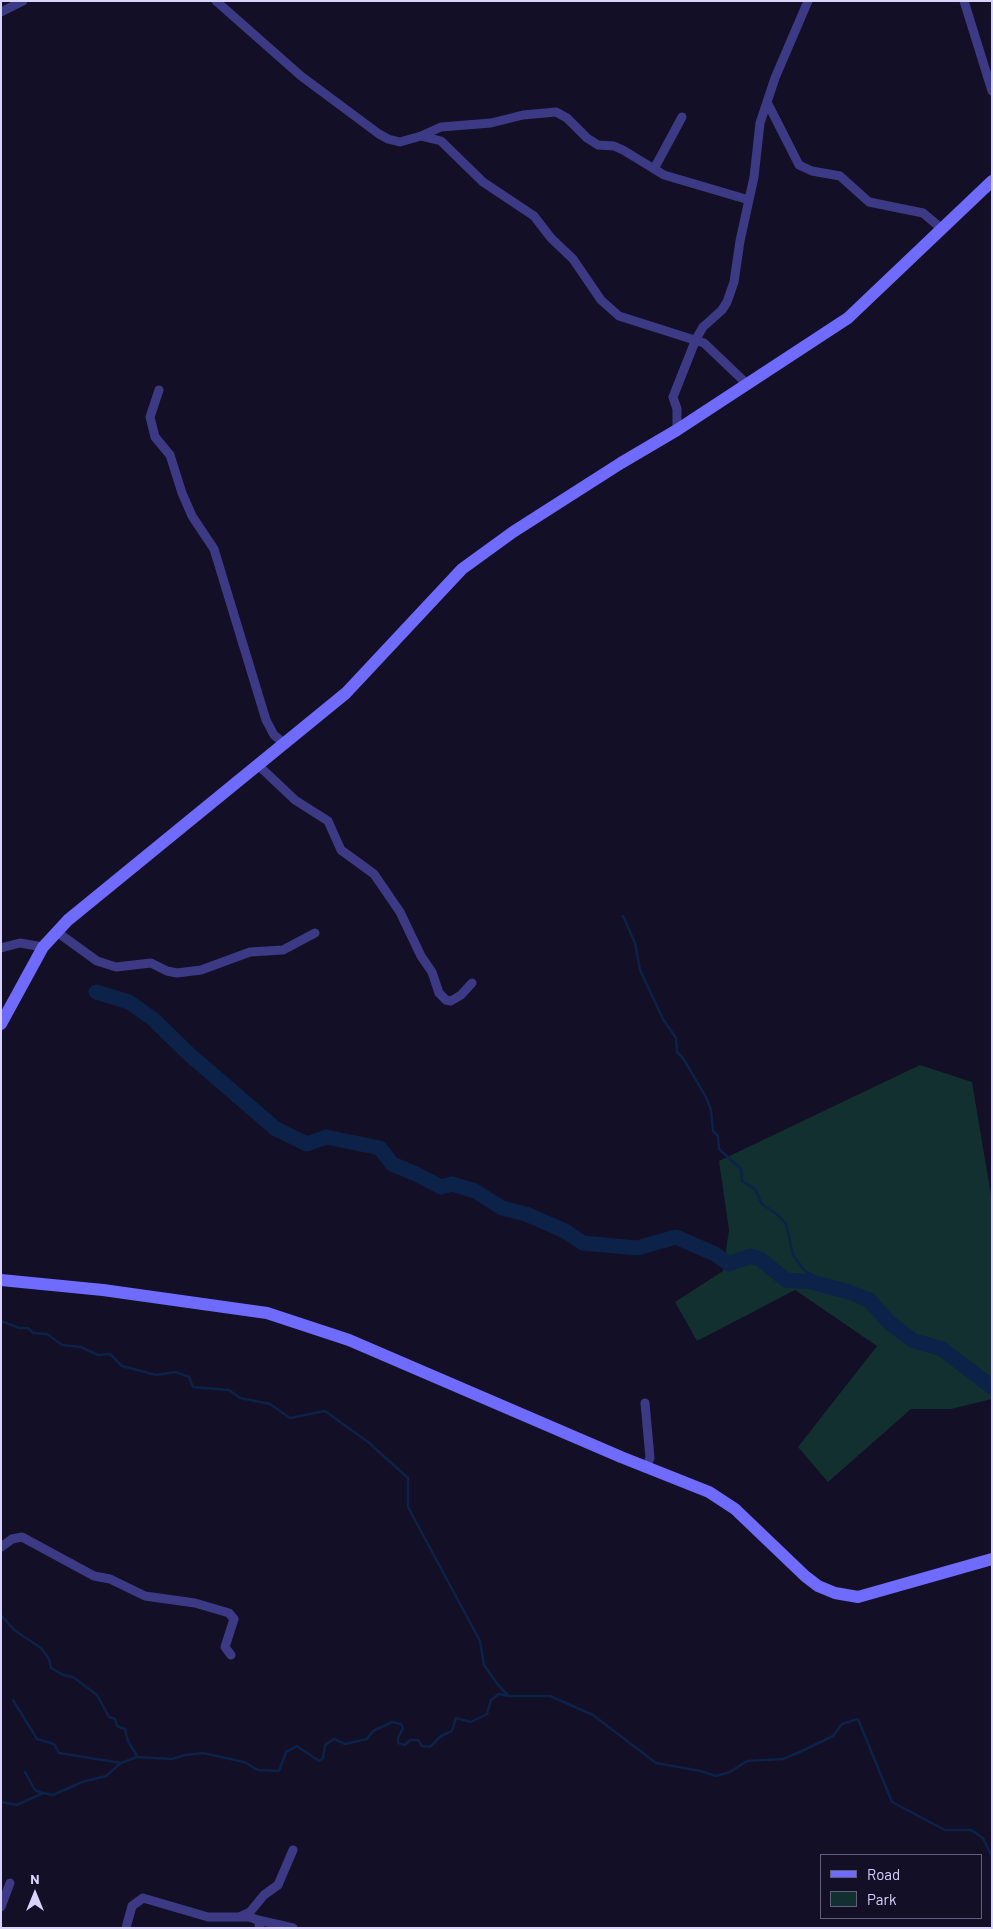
<!DOCTYPE html>
<html>
<head>
<meta charset="utf-8">
<style>
	body { margin:0 }
	#map { position:relative; width:993px; height:1929px; overflow:hidden; background:#130f26; font-family:Barlow,sans-serif }
	canvas { display:block }
	.frame { position:absolute; inset:0; border:2px solid #d9d4ff; pointer-events:none }
	.legend { position:absolute; left:820px; top:1854px; width:162px; height:65px; box-sizing:border-box; background:#130f26; border:1px solid #625e7d; margin:0; padding:6px 9px; list-style:none; font-size:15px; color:#d9d4ff }
	.legend li { display:flex; align-items:center; gap:10px; height:25px }
	.legend b { width:25px; border:1px solid #625e7d }
	.north { position:absolute; left:10px; top:1869px; width:50px; height:50px; -webkit-text-stroke:4px #130f26; paint-order:stroke; rotate:0deg; font-size:14px; font-weight:700; line-height:20px; text-align:center; color:#d9d4ff }
	.north::after { content:''; display:block; margin:auto; width:18px; height:22px; background:#d9d4ff; clip-path:polygon(50% 0,100% 100%,50% 72%,0 100%) }
</style>
</head>
<body>
<div id="map">
<canvas width="993" height="1929"></canvas>
<div class="frame"></div>
<ul class="legend">
<li><b style="height:6px;background:#6f6bff"></b>Road</li>
<li><b style="height:14px;background:#12302f"></b>Park</li>
</ul>
<div class="north">N</div>
</div>
<script>
const c = document.querySelector('canvas').getContext('2d');
c.lineJoin = 'round';
function fillPath(path, color) { c.fillStyle = color; c.fill(path, 'evenodd'); }
const poly = rows => new Path2D(rows.map(r => 'M' + r).join(''));
function strokePath(path, color, width, dash) { c.strokeStyle = color; c.lineWidth = width; c.lineCap = dash ? 'butt' : 'round'; c.setLineDash(dash || []); c.stroke(path); }
fillPath(poly([
	[920,1065,972,1082,992,1201,992,1399,951,1409,911,1409,828,1482,798,1447,877,1346,795,1290,697,1341,675,1302,723,1271,729,1230,719,1161]
]), '#12302f');
strokePath(poly([
	[623,916,635,943,640,970,663,1019,676,1038,677,1052,683,1058,706,1097,711,1110,713,1131,718,1136,719,1149,741,1169,742,1181,755,1189,762,1204,778,1215,786,1224,793,1255,804,1270,815,1277,818,1284],
	[1,1321,19,1328,28,1328,33,1333,47,1334,62,1345,81,1347,98,1355,110,1354,122,1366,156,1375,176,1372,189,1377,193,1387,229,1390,240,1398,270,1404,290,1418,325,1411,368,1442,408,1478,408,1507,480,1641,484,1665,498,1685,509,1696,550,1696,593,1715,656,1763,701,1771,716,1776,730,1772,747,1761,783,1759,802,1751,833,1736,842,1724,858,1719,892,1802,945,1830,971,1830,983,1838,992,1857],
	[1,1615,14,1630,41,1648,49,1659,51,1668,63,1675,73,1677,97,1695,109,1717,115,1719,117,1726,125,1729,128,1741,137,1756],
	[13,1700,37,1739,54,1744,59,1753,121,1763],
	[25,1772,35,1790,42,1793],
	[1,1802,17,1805,43,1793,53,1795,82,1782,106,1776,121,1763,137,1757,172,1759,185,1755,203,1753,244,1762,258,1770,279,1771,286,1752,297,1746,319,1761,323,1758,325,1745,334,1739,345,1744,367,1739,373,1731,392,1722,401,1724,403,1728,398,1738,398,1743,405,1745,410,1740,418,1740,422,1746,430,1747,441,1736,452,1731,456,1718,471,1722,487,1714,491,1700,499,1694,508,1696]
]), '#0c2248', 2.5);
strokePath(poly([
	[96,992,129,1002,153,1019,190,1055,276,1129,307,1144,326,1137,380,1148,392,1164,416,1174,441,1187,452,1184,475,1191,502,1208,526,1214,565,1231,583,1243,637,1248,676,1237,715,1254,729,1264,750,1256,760,1259,786,1280,811,1282,846,1291,869,1300,889,1322,912,1340,942,1349,992,1387]
]), '#0c2248', 15);
strokePath(poly([
	[216,1,301,76,379,134,388,139,400,142,421,136,441,141,483,182,534,216,551,238,573,259,601,300,619,316,704,343,747,384],
	[964,1,992,91],
	[1,12,23,1],
	[767,102,799,165,812,171,840,176,869,202,923,213,941,228],
	[421,136,441,127,491,123,523,115,556,112,567,118,587,138,598,145,614,146,623,150,664,175,749,200],
	[654,169,682,117],
	[159,390,150,417,155,437,170,455,182,493,192,516,214,549,266,720,274,735,285,744],
	[677,430,677,409,673,397,696,339,703,327,722,310,727,302,734,282,740,241,754,177,760,123,775,78,808,1],
	[258,765,295,800,328,821,341,850,374,874,400,912,421,956,432,972,439,993,446,1000,451,1001,461,995,472,983],
	[57,932,97,961,116,967,151,963,167,971,177,973,201,970,250,952,283,950,315,933],
	[1,948,20,943,43,947],
	[645,1403,650,1458,646,1467],
	[1,1547,12,1539,22,1537,94,1576,110,1579,145,1596,195,1603,229,1613,234,1619,225,1647,231,1655],
	[1,1907,10,1883],
	[241,1916,250,1912,264,1895,278,1885,293,1850],
	[258,1920,293,1928],
	[126,1928,132,1906,143,1898,208,1917,249,1917,258,1920,260,1928]
]), '#3d3a85', 9);
strokePath(poly([
	[1,1024,43,947,68,920,346,693,462,569,513,532,621,463,677,430,848,318,992,181],
	[1,1280,103,1290,267,1313,349,1340,621,1457,709,1492,735,1509,805,1576,818,1586,835,1593,858,1597,992,1559]
]), '#6f6bff', 12);
</script>
</body>
</html>
